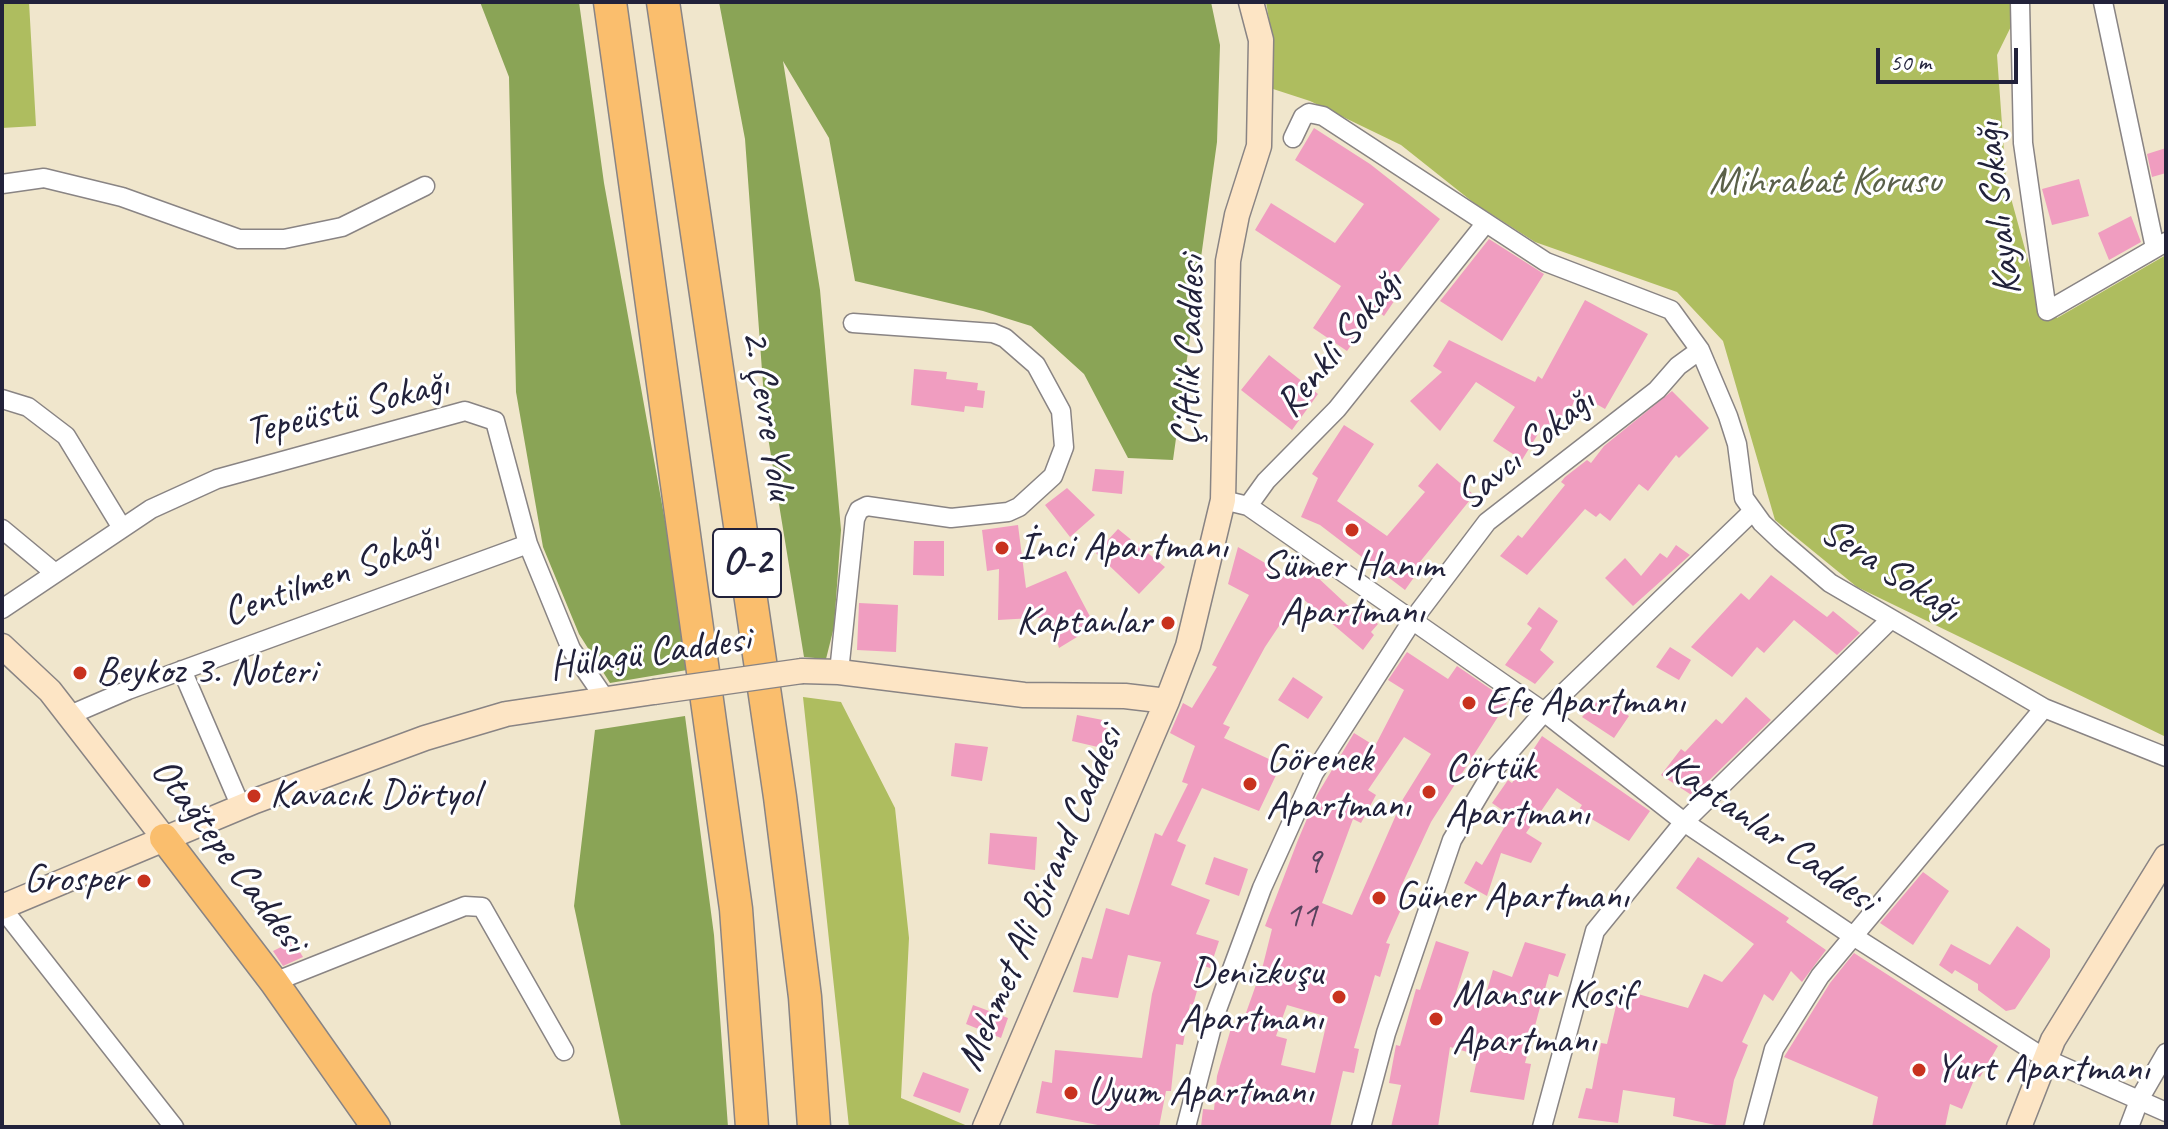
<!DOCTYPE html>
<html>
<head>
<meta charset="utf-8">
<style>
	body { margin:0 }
	#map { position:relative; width:2168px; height:1129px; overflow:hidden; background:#f0e6cc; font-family:Caveat,sans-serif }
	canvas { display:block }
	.frame { position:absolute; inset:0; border:4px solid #22223b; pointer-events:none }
	.scale { position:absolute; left:1876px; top:48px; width:142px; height:36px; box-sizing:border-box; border:4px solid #22223b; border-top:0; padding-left:10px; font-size:24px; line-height:28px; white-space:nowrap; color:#22223b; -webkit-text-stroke:6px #fff; paint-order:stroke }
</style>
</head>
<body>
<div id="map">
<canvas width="2168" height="1129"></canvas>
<div class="frame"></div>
<div class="scale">50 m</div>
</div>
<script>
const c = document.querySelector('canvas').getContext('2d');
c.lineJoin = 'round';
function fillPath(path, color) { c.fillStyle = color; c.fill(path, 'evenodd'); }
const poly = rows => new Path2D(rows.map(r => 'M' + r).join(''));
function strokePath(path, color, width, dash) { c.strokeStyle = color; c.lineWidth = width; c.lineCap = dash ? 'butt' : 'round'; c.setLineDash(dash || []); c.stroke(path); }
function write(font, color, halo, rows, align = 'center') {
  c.font = font + ' Caveat,sans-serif'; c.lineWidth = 6; c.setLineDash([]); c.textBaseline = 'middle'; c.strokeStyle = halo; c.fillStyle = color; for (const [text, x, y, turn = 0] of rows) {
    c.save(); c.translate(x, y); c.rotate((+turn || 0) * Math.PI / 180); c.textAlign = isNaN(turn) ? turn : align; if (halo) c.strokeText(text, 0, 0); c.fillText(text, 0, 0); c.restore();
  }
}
fillPath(poly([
	[2,2,29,2,36,126,2,128],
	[1266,2,2023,2,1997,55,2006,180,2034,282,2057,318,2166,255,2166,737,1857,587,1775,520,1723,341,1677,292,1535,242,1474,203,1401,145,1310,101,1270,88,1271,31],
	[803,697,841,702,895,808,909,938,901,1098,970,1127,849,1127]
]), '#aebd5f');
fillPath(poly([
	[480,2,579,2,604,183,669,543,687,670,610,683,579,634,543,547,516,392,509,77],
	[719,2,1211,2,1220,45,1217,142,1173,460,1128,458,1084,374,1031,326,983,311,855,281,829,138,783,61,820,290,841,530,834,627,826,659,804,657,766,425,745,139],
	[685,716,714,935,728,1127,621,1127,574,906,595,730]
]), '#8aa456');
fillPath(poly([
	[1314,128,1370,164,1440,219,1390,283,1401,291,1384,316,1376,310,1347,351,1313,328,1341,286,1255,230,1271,203,1335,243,1364,204,1295,160],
	[2166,148,2166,173,2152,177,2147,154],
	[2079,179,2089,216,2052,225,2042,189],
	[2131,216,2141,242,2109,260,2098,233],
	[1489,239,1544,274,1502,341,1440,301],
	[1585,300,1648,334,1605,409,1579,394,1556,432,1544,424,1522,460,1493,441,1515,407,1476,382,1440,431,1410,401,1442,372,1433,366,1449,340,1535,382,1538,376,1542,379],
	[1269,355,1318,394,1292,430,1241,390],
	[914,369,947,372,946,379,978,383,977,390,985,391,983,408,965,406,964,412,911,405],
	[1672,391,1709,428,1679,458,1676,455,1648,491,1639,484,1610,521,1600,513,1596,517,1585,509,1527,575,1500,556,1518,535,1522,538,1565,485,1561,482,1565,477,1587,460,1591,463,1604,446],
	[1344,425,1374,444,1337,501,1387,536,1425,492,1418,486,1437,463,1474,495,1419,563,1422,566,1405,590,1320,525,1301,517,1318,478,1312,474],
	[1095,469,1124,471,1122,494,1092,491],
	[1067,488,1095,515,1070,537,1045,505],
	[1018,525,1026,588,1066,571,1095,626,1059,648,1050,617,998,620,999,569,987,571,982,530],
	[1118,529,1165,567,1139,594,1096,553],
	[914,541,944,541,944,576,913,575],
	[1676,545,1690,555,1633,606,1605,578,1625,558,1641,576,1660,553,1667,558],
	[1238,547,1282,573,1292,559,1315,575,1359,616,1362,612,1378,624,1371,632,1374,635,1363,650,1302,598,1297,599,1265,647,1223,724,1230,727,1224,738,1271,760,1268,766,1278,771,1259,811,1202,788,1177,841,1186,845,1171,885,1210,900,1196,934,1219,941,1210,968,1204,966,1193,1005,1190,1004,1183,1045,1176,1044,1171,1091,1166,1091,1159,1127,1108,1127,1036,1113,1042,1081,1052,1083,1055,1050,1142,1058,1152,994,1161,962,1128,955,1118,998,1073,992,1082,957,1092,959,1106,908,1129,915,1155,833,1162,836,1188,784,1182,782,1195,746,1170,733,1183,703,1192,708,1217,667,1212,665,1249,595,1228,584],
	[1771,575,1827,617,1833,611,1860,633,1837,655,1794,620,1764,653,1757,647,1732,677,1691,647,1741,593,1749,600],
	[859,603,898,605,896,652,857,650],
	[1539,607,1558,621,1540,650,1554,662,1535,684,1505,665,1532,628,1527,624],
	[1670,647,1691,660,1679,680,1656,667],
	[1407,652,1448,679,1457,666,1508,701,1431,822,1399,891,1402,892,1397,905,1402,907,1386,943,1390,944,1380,977,1375,975,1354,1048,1359,1049,1354,1073,1343,1071,1330,1127,1201,1127,1203,1109,1214,1110,1217,1076,1232,1025,1241,1027,1263,965,1272,929,1265,926,1298,840,1317,795,1354,733,1375,746,1404,690,1388,680],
	[1404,737,1431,754,1403,799,1352,915,1322,903,1353,819,1361,823,1376,795,1368,790],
	[1287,1005,1328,1017,1315,1073,1281,1065,1287,1039,1276,1036],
	[1293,677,1323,697,1308,719,1278,700],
	[1600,697,1629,716,1614,738,1582,717],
	[1746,697,1771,720,1693,796,1661,775,1681,749,1685,752,1716,719,1722,724],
	[1077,715,1108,721,1102,748,1072,741],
	[1542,736,1650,811,1629,841,1578,811,1582,805,1557,788,1526,833,1542,843,1531,863,1501,853,1487,896,1464,883,1476,861,1482,865,1511,816,1492,803,1508,780,1512,783],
	[955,743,988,747,982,781,951,776],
	[990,833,1037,837,1035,870,988,864],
	[1214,857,1248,869,1239,896,1205,884],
	[1698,857,1789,918,1786,922,1826,950,1802,982,1791,971,1773,1001,1764,994,1742,1042,1748,1045,1734,1080,1725,1127,1673,1116,1675,1098,1623,1090,1618,1123,1578,1118,1586,1088,1592,1089,1601,1043,1607,1044,1620,989,1688,1008,1704,974,1722,982,1754,944,1676,888],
	[1923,872,1949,891,1913,945,1880,923],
	[2017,926,2050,949,2050,957,2015,1009,2006,1011,1978,990,1978,984,1955,970,1952,974,1939,965,1951,944,1990,965],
	[293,941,303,957,283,966,273,951],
	[1436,941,1469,952,1454,999,1482,1007,1493,970,1512,977,1525,942,1566,954,1558,977,1549,974,1525,1063,1531,1064,1524,1100,1470,1092,1478,1055,1450,1047,1438,1127,1391,1127,1401,1085,1389,1083,1396,1045,1400,1046,1416,989,1420,990],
	[1854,953,1998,1046,1980,1077,1976,1075,1962,1109,1950,1104,1945,1127,1872,1127,1878,1097,1784,1057,1830,983],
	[973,1005,1008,1018,1001,1038,966,1024],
	[923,1072,969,1089,960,1113,913,1096]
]), '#f09dc0');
const street = poly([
	[2020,2,2023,143,2047,311,2166,242],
	[2103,2,2155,248],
	[1293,138,1303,117,1309,113,1323,116,1546,262,1671,310,1700,350,1728,416,1737,444,1744,498,1762,523,1781,541,1830,583,2044,708,2166,757],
	[2,184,44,178,122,197,239,239,284,239,342,227,425,186],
	[2,399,28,407,66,436,122,528],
	[1223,500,1248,506,1544,712,1684,822,1853,936,2046,1059,2166,1112],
	[1248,506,1266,481,1337,409,1485,224],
	[2,529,55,573],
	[2,609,151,509,217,479,465,411,495,421,528,544,571,649,604,697],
	[182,670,241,807],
	[839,672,855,519,859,510,867,506,951,518,1008,512,1019,507,1053,476,1064,447,1061,411,1036,365,1005,338,993,333,853,323],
	[70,715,128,690,528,544],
	[2,908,174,1127],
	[274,982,465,906,482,907,564,1051],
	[1186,1127,1215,1015,1262,888,1314,773,1412,621,1487,522,1657,390,1678,366,1700,350],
	[1361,1127,1386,1033,1452,840,1495,768,1544,712,1753,511],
	[1542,1127,1595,931,1684,822,1891,619],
	[1753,1127,1774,1049,1820,976,2044,708],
	[2129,1127,2140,1098,2166,1053]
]);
const secondary = poly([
	[2,646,50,691,164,838],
	[802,671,839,672,1024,695,1125,696,1167,701],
	[2,907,255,801,425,738,506,714,654,692],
	[985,1127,1167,701,1188,646,1223,500,1228,261,1237,215,1259,146,1261,40,1251,2],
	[2019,1127,2053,1040,2166,857]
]);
const primary = poly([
	[164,838,274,982,376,1127]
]);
const highway = poly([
	[610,2,736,909,752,1127],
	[663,2,780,797,805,997,814,1127]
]);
strokePath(street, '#898484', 21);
strokePath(secondary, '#898484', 27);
strokePath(primary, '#898484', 31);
strokePath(highway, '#898484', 35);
strokePath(street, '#fff', 18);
strokePath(secondary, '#fde5c5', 24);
strokePath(primary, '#fabe6d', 28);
strokePath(highway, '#fabe6d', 32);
const secondaryBridge = poly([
	[654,692,802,671]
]);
strokePath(secondaryBridge, '#898484', 27, []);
strokePath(secondaryBridge, '#fde5c5', 24);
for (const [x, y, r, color] of [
	[1352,530,8,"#c8321e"],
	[1002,548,8,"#c8321e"],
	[1168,623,8,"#c8321e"],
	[80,673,8,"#c8321e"],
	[1469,703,8,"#c8321e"],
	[1250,784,8,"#c8321e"],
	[1429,792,8,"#c8321e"],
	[254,796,8,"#c8321e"],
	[144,881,8,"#c8321e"],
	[1379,898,8,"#c8321e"],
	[1339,997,8,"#c8321e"],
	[1436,1019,8,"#c8321e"],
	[1919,1070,8,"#c8321e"],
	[1071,1093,8,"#c8321e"]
]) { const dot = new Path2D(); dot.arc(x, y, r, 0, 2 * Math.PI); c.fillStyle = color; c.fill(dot); strokePath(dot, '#fff', 3); }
write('36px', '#56415c', null, [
	["9",1313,863],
	["11",1301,917]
]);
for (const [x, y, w] of [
	[747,563,68]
]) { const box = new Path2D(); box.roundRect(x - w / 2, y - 34, w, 68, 6); c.fillStyle = '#fff'; c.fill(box); strokePath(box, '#22223b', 2); }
write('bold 38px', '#22223b', null, [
	["O-2",747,563]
]);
write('40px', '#5a6049', '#fff', [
	["Mihrabat Korusu",1825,183]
]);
write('40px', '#22223b', '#fff', [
	["Kayalı Sokağı",1999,209,-97],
	["Renkli Sokağı",1340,344,-51],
	["Çiftlik Caddesi",1190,351,-88],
	["Tepeüstü Sokağı",347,409,-14],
	["2. Çevre Yolu",767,415,81],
	["Savcı Sokağı",1526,450,-40],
	["Sera Sokağı",1890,571,33],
	["Centilmen Sokağı",331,577,-20],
	["Hülagü Caddesi",650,654,-8],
	["Kaptanlar Caddesi",1771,834,35],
	["Otağtepe Caddesi",228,856,53],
	["Mehmet Ali Birand Caddesi",1041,899,-67]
]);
write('40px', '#22223b', '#fff', [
	["İnci Apartmanı",1018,548],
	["Sümer Hanım",1352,567,"center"],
	["Apartmanı",1352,613,"center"],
	["Kaptanlar",1152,623,"right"],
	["Beykoz 3. Noteri",96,673],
	["Efe Apartmanı",1485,703],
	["Görenek",1266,761],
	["Apartmanı",1266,807],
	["Cörtük",1445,769],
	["Apartmanı",1445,815],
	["Kavacık Dörtyol",270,796],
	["Grosper",128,881,"right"],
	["Güner Apartmanı",1395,898],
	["Denizkuşu",1323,974,"right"],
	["Apartmanı",1323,1020,"right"],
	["Mansur Kosif",1452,996],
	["Apartmanı",1452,1042],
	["Yurt Apartmanı",1935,1070],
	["Uyum Apartmanı",1087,1093]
], 'left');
</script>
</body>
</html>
